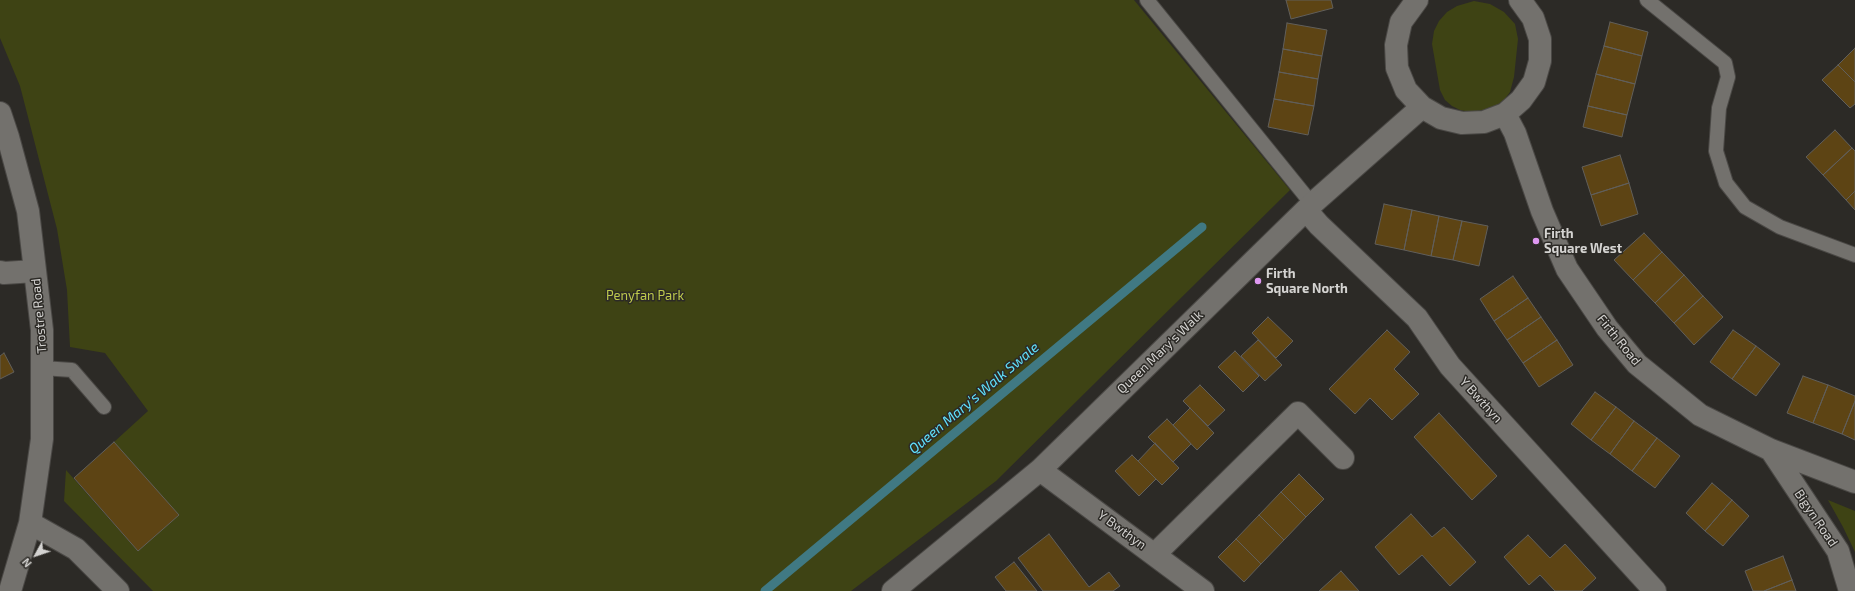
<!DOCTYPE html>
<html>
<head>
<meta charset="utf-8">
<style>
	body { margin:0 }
	#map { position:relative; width:1855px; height:591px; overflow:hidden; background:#2c2a26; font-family:"Exo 2",sans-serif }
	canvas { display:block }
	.north { position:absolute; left:16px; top:535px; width:40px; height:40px; -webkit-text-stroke:3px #2c2a26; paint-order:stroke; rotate:230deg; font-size:11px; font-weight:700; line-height:16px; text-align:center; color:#d4d3d1 }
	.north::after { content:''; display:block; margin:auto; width:14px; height:18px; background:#d4d3d1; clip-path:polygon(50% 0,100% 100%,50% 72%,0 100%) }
</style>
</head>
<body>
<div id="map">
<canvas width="1855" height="591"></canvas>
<div class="north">N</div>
</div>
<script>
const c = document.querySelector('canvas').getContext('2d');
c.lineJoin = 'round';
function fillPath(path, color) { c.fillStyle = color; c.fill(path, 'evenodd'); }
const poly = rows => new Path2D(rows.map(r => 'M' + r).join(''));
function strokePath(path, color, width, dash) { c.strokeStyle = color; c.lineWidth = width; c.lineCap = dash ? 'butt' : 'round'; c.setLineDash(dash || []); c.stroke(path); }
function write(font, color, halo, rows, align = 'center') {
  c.font = font + ' "Exo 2",sans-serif'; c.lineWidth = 3; c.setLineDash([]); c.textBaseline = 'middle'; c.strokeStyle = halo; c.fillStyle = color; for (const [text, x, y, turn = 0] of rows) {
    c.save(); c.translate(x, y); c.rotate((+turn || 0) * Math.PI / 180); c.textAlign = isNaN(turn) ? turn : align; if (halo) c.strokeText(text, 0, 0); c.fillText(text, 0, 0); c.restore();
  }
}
fillPath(poly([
	[0,0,1134,0,1290,190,996,481,851,591,153,591,64,501,66,470,138,551,114,442,148,411,105,353,70,347,67,290,57,229,20,86,0,38],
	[1474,1,1490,4,1504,12,1515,24,1518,39,1514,77,1510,92,1504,100,1493,108,1486,110,1470,112,1460,110,1452,106,1445,100,1440,90,1432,44,1434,31,1439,21,1447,12,1457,6],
	[1828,500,1855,511,1855,552,1843,527]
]), '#3e4314');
strokePath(poly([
	[765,591,1202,227]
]), '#407983', 9);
const building = poly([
	[1286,0,1331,0,1333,8,1291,19,1286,0],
	[1610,22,1648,32,1642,56,1604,46,1610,22],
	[1287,23,1327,30,1322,56,1283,49,1287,23],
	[1604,46,1642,56,1635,84,1596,74,1604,46],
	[1855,48,1855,82,1838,65,1855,48],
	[1283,49,1322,56,1318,79,1279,72,1283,49],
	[1838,65,1855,82,1855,104,1850,108,1822,80,1838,65],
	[1279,72,1318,79,1314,106,1274,99,1279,72],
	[1596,74,1635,84,1627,115,1588,106,1596,74],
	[1274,99,1314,106,1308,135,1268,127,1274,99],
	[1588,106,1627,115,1622,137,1583,127,1588,106],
	[1835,130,1852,148,1823,175,1806,157,1835,130],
	[1852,148,1855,151,1855,191,1846,200,1823,175,1852,148],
	[1620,155,1629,183,1591,195,1582,167,1620,155],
	[1629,183,1638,214,1601,226,1591,195,1629,183],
	[1855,191,1855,210,1846,200,1855,191],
	[1384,204,1412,210,1404,250,1375,244,1384,204],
	[1412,210,1439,216,1431,256,1404,250,1412,210],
	[1439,216,1462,221,1453,260,1431,256,1439,216],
	[1462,221,1488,226,1479,266,1453,260,1462,221],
	[1644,233,1662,252,1633,280,1614,260,1644,233],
	[1662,252,1684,275,1655,303,1633,280,1662,252],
	[1684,275,1703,296,1674,323,1655,303,1684,275],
	[1513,276,1528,298,1494,321,1480,299,1513,276],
	[1703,296,1723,317,1694,345,1674,323,1703,296],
	[1528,298,1541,317,1507,340,1494,321,1528,298],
	[1268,317,1293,341,1276,358,1252,333,1268,317],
	[1541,317,1557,340,1523,363,1507,340,1541,317],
	[1387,330,1410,352,1394,369,1419,394,1392,420,1370,398,1355,414,1329,389,1387,330],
	[1733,330,1756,346,1732,379,1710,362,1733,330],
	[1258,340,1282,365,1265,381,1241,356,1258,340],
	[1557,340,1573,365,1539,387,1523,363,1557,340],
	[1756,346,1780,364,1756,396,1732,379,1756,346],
	[1235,351,1259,376,1243,392,1218,367,1235,351],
	[4,353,14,372,0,379,0,356,4,353],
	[1803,376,1828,385,1813,423,1787,413,1803,376],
	[1200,385,1225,410,1208,426,1183,401,1200,385],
	[1828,385,1855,396,1855,401,1842,434,1813,423,1828,385],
	[1595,392,1616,407,1591,440,1571,424,1595,392],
	[1855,401,1855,440,1842,434,1855,401],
	[1616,407,1634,421,1610,454,1591,440,1616,407],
	[1190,408,1214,433,1197,450,1173,425,1190,408],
	[1439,413,1497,476,1472,500,1414,437,1439,413],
	[1167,419,1191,444,1173,462,1148,437,1167,419],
	[1634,421,1657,438,1632,471,1610,454,1634,421],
	[1657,438,1680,456,1655,488,1632,471,1657,438],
	[114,442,179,515,138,551,74,478,114,442],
	[1155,443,1179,468,1162,485,1138,461,1155,443],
	[1132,455,1156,479,1139,496,1115,471,1132,455],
	[1299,474,1324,499,1306,517,1281,492,1299,474],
	[1712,483,1732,500,1705,531,1686,513,1712,483],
	[1281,492,1306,517,1284,540,1259,515,1281,492],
	[1732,500,1749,516,1723,546,1705,531,1732,500],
	[1411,514,1432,537,1444,527,1476,562,1450,586,1422,555,1399,575,1375,547,1411,514],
	[1259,515,1284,540,1261,564,1236,539,1259,515],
	[1049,534,1089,587,1109,572,1120,586,1113,591,1043,591,1018,558,1049,534],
	[1528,535,1550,558,1565,544,1596,578,1582,591,1555,591,1540,575,1529,585,1504,557,1528,535],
	[1236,539,1261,564,1244,582,1218,557,1236,539],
	[1783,556,1792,580,1764,591,1753,591,1745,571,1783,556],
	[1014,562,1037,591,1006,591,995,577,1014,562],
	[1341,571,1359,591,1319,591,1341,571],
	[1792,580,1796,591,1764,591,1792,580]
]);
fillPath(building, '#5d4414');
strokePath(building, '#615f5b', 1);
const lane = poly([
	[1147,0,1312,204],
	[1647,0,1725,63,1728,77,1719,108,1716,151,1726,183,1745,207,1780,227,1855,255],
	[42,368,72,370,104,407]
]);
const street = poly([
	[1417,0,1401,22,1396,45,1397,68,1406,90,1422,107,1441,118,1462,123,1484,122,1505,114,1521,100,1534,82,1540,61,1540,39,1533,18,1520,0],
	[0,113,8,137,28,211,42,330,42,439,30,523,10,591],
	[1505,114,1515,133,1542,211,1567,269,1607,328,1637,364,1700,415,1771,450,1855,482],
	[1306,210,1319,225,1417,318,1450,366,1655,591],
	[0,272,4,273,35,271],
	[1771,450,1838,551,1850,591],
	[1040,470,1203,591],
	[30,523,76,549,118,591],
	[1155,554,1298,413,1343,458],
	[893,591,1040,470,1312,204,1422,107]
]);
strokePath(lane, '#4a4845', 16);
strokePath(street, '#4a4845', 24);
strokePath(lane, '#73716d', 14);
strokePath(street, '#73716d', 22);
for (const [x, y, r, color] of [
	[1536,241,4,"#df98f1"],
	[1258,281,4,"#df98f1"]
]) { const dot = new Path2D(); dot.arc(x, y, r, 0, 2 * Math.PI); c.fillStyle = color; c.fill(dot); strokePath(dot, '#2c2a26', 1.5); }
write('bold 13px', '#d4d3d1', '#2c2a26', [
	["Firth",1544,234],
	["Square West",1544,249],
	["Firth",1266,274],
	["Square North",1266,289]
], 'left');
write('13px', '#beca4c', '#2c2a26', [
	["Penyfan Park",645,296]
]);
write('13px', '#d4d3d1', '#2c2a26', [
	["Trostre Road",39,316,-95],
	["Firth Road",1619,340,51],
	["Queen Mary's Walk",1160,352,-44],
	["Y Bwthyn",1481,400,48],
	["Bigyn Road",1816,518,56],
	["Y Bwthyn",1122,530,36]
]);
write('italic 14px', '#60e2fd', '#2c2a26', [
	["Queen Mary's Walk Swale",974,398,-40]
]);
</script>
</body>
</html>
